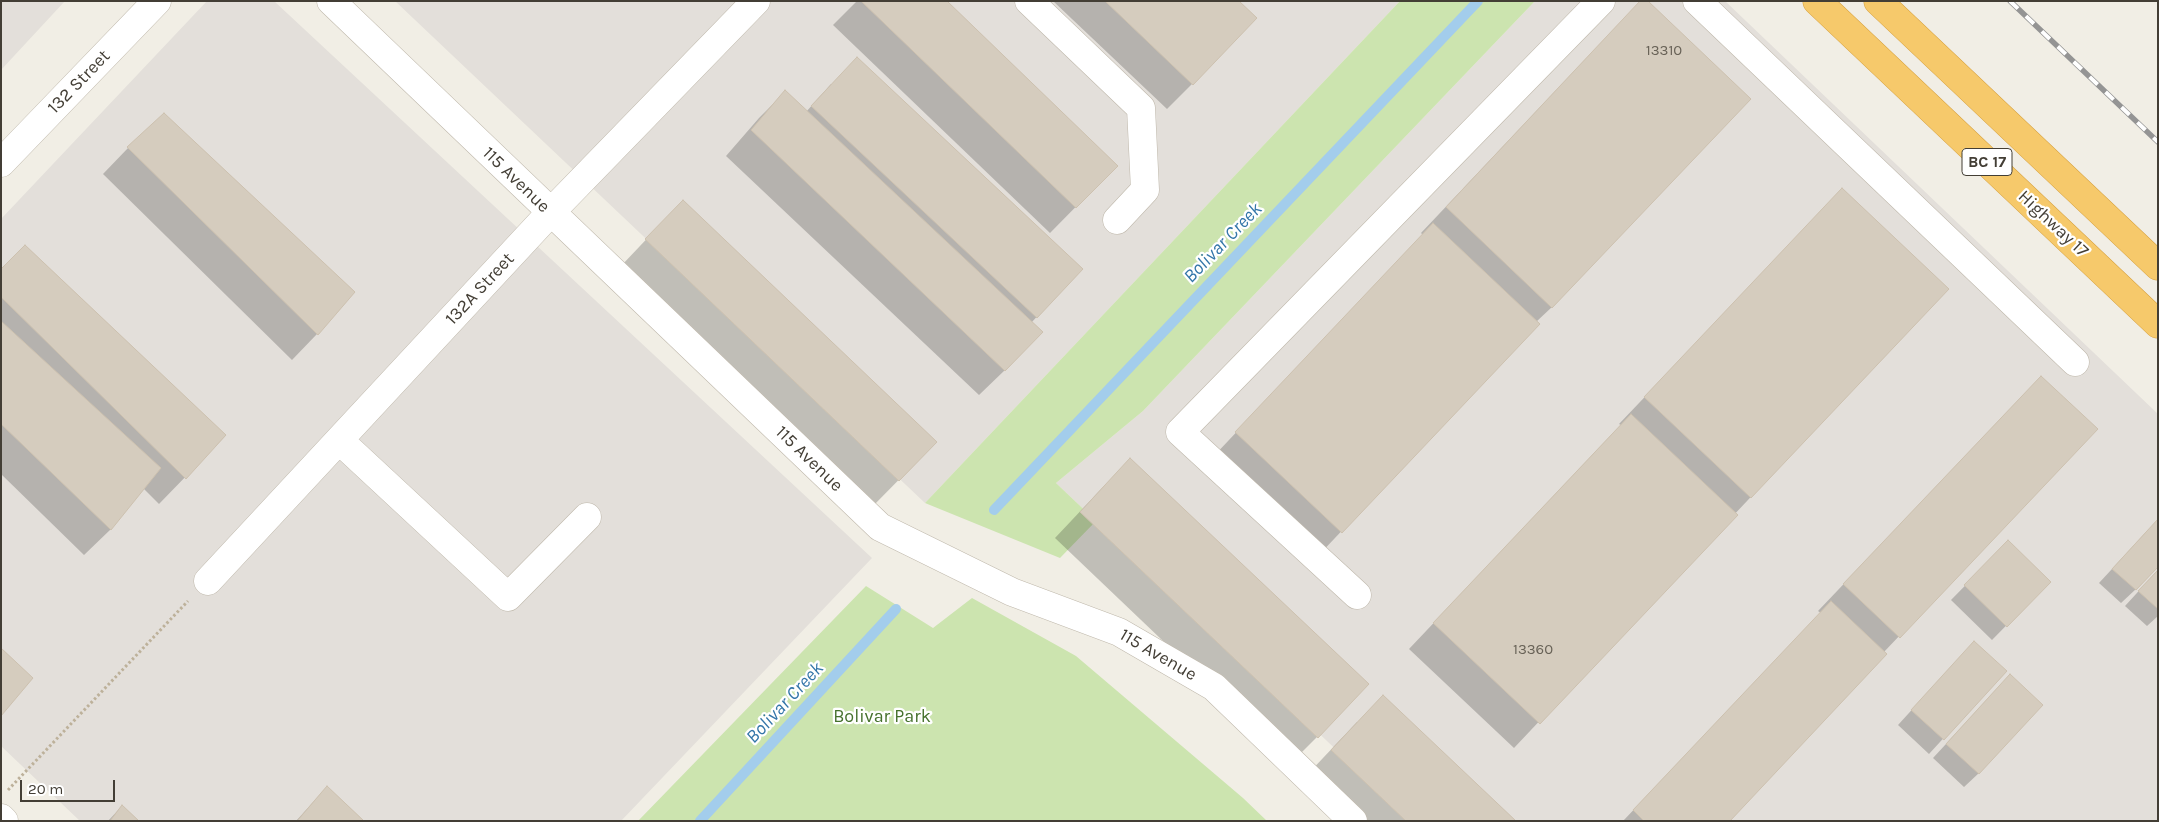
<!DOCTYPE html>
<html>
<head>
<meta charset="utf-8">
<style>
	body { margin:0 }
	#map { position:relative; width:2159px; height:822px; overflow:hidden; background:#f1eee5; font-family:Karla,sans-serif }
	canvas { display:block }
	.frame { position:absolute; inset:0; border:2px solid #433e35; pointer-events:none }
	.scale { position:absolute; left:20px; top:780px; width:95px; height:22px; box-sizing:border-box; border:2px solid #433e35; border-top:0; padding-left:6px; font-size:15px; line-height:18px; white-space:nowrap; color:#433e35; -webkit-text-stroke:4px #fff; paint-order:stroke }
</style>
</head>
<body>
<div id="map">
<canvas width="2159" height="822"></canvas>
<div class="frame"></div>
<div class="scale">20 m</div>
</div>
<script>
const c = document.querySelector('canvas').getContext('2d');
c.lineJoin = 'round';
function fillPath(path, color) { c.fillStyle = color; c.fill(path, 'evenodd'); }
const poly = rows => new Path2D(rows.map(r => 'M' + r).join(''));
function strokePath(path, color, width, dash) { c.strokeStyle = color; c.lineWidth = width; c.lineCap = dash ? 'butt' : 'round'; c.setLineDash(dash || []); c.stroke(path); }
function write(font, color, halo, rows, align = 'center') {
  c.font = font + ' Karla,sans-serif'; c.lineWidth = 4.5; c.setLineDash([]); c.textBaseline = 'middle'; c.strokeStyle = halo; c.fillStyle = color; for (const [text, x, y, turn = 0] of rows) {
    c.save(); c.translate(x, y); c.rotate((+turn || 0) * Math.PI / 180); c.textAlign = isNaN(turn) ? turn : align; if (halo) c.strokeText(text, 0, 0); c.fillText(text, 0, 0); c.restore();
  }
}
fillPath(poly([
	[1,1,65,1,1,70],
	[207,1,274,1,872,558,621,821,80,821,1,746,1,219],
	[395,1,1400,1,925,503],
	[1535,1,1725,1,2158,414,2158,821,1411,821,1056,483,1143,411]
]), '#e3dfda');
fillPath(poly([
	[1400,1,1535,1,1143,411,1056,483,1096,521,1060,558,925,503],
	[866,586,933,628,972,598,1076,656,1243,798,1267,821,638,821]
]), '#cce4af');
fillPath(poly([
	[857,1,945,1,1116,166,1050,233,833,25],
	[1053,1,1238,1,1192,84,1167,109],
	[1618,25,1552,307,1536,322,1538,324,1316,558,1211,459,1423,235,1421,233],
	[831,84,1081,269,1031,323,1005,370,979,395,726,156,759,118,785,92,806,112],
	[128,148,354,292,317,334,292,360,103,174],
	[1842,190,1947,289,1514,748,1409,649,1621,425,1619,424],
	[658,227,936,442,873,506,621,266],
	[1,270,225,436,159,504,143,488,110,530,84,555,1,474],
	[2016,403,2096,429,1883,653,1728,821,1623,821,1821,613,1818,611],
	[1105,485,1317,737,1291,763,1055,538],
	[2149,529,2136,589,2121,603,2099,583],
	[2008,542,2049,582,1992,640,1951,600],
	[2158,570,2158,616,2147,626,2125,606],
	[1960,657,2005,671,1929,754,1898,725],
	[1996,690,1979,773,1964,787,1933,758],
	[1357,722,1514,821,1353,821,1306,776],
	[327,787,362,821,296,821],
	[122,806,137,821,108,821]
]), '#0003');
strokePath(poly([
	[994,510,1478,1],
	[700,821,896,609]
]), '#a3cdec', 10);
const building = poly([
	[861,1,947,1,1118,166,1076,208,861,1],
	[1105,1,1239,1,1257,18,1193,85,1105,1],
	[1640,1,1648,1,1751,99,1552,308,1446,207,1640,1],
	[857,57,1083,269,1037,318,811,106,857,57],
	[785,90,1043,332,1005,371,751,130,785,90],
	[164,113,355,292,318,335,127,147,164,113],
	[1842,188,1949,289,1751,498,1644,397,1842,188],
	[683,200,937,442,899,481,645,239,683,200],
	[1433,223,1540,324,1342,533,1235,432,1433,223],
	[25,245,226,435,186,479,1,297,1,269,25,245],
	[1,321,161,468,111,530,1,424,1,321],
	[2041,376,2098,429,1900,638,1843,584,2041,376],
	[1631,414,1738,515,1540,724,1433,623,1631,414],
	[1130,458,1369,684,1318,738,1080,512,1130,458],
	[2158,519,2158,567,2136,590,2112,569,2158,519],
	[2008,540,2051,582,2007,627,1964,585,2008,540],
	[2158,570,2158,609,2138,591,2158,570],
	[1831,601,1887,654,1730,821,1644,821,1633,810,1831,601],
	[1974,641,2007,671,1944,740,1911,710,1974,641],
	[1,648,33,678,1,716,1,648],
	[2010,674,2043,705,1979,774,1946,744,2010,674],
	[1383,695,1516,821,1406,821,1331,750,1383,695],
	[327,786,364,821,297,821,327,786],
	[122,805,139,821,110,821,122,805]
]);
fillPath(building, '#d5ccbe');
strokePath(building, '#cdc1af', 1);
const minor = poly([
	[331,1,880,527,1012,592,1119,632,1214,687,1353,821],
	[1029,1,1141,108,1145,190,1117,220],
	[1697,1,2075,362],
	[1,163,157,1],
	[339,440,508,597,587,517],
	[208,581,550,213,756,1],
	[1357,595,1180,432,1601,1],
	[1,818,4,821]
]);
const highway = poly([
	[1817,1,2158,324],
	[1878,1,2158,266]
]);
strokePath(minor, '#bfb8ab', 29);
strokePath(highway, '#d49e3c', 29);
strokePath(poly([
	[8,790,188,601]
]), '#bdb19a', 3, [2.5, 2.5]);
strokePath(minor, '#fff', 28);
strokePath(highway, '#f6c96b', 28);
const rail = poly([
	[2010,1,2158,142]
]);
strokePath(rail, '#949494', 5.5);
strokePath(rail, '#fff', 4, [11]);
write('15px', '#686257', null, [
	["13310",1664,51],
	["13360",1533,650]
]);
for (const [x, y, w] of [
	[1987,162,50]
]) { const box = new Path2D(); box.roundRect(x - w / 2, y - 13.5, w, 27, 4); c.fillStyle = '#fff'; c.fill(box); strokePath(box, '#433e35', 1); }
write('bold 16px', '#433e35', null, [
	["BC 17",1987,162]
]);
write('18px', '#433e35', '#fff', [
	["132 Street",79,82,-46],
	["115 Avenue",516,180,44],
	["Highway 17",2053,224,43],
	["132A Street",480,289,-47],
	["115 Avenue",809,459,44],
	["115 Avenue",1158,655,30]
]);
write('18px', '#45712c', '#fff', [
	["Bolivar Park",882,717]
]);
write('italic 19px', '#3476a9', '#fff', [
	["Bolivar Creek",1223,243,-46],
	["Bolivar Creek",785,703,-47]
]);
</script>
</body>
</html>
